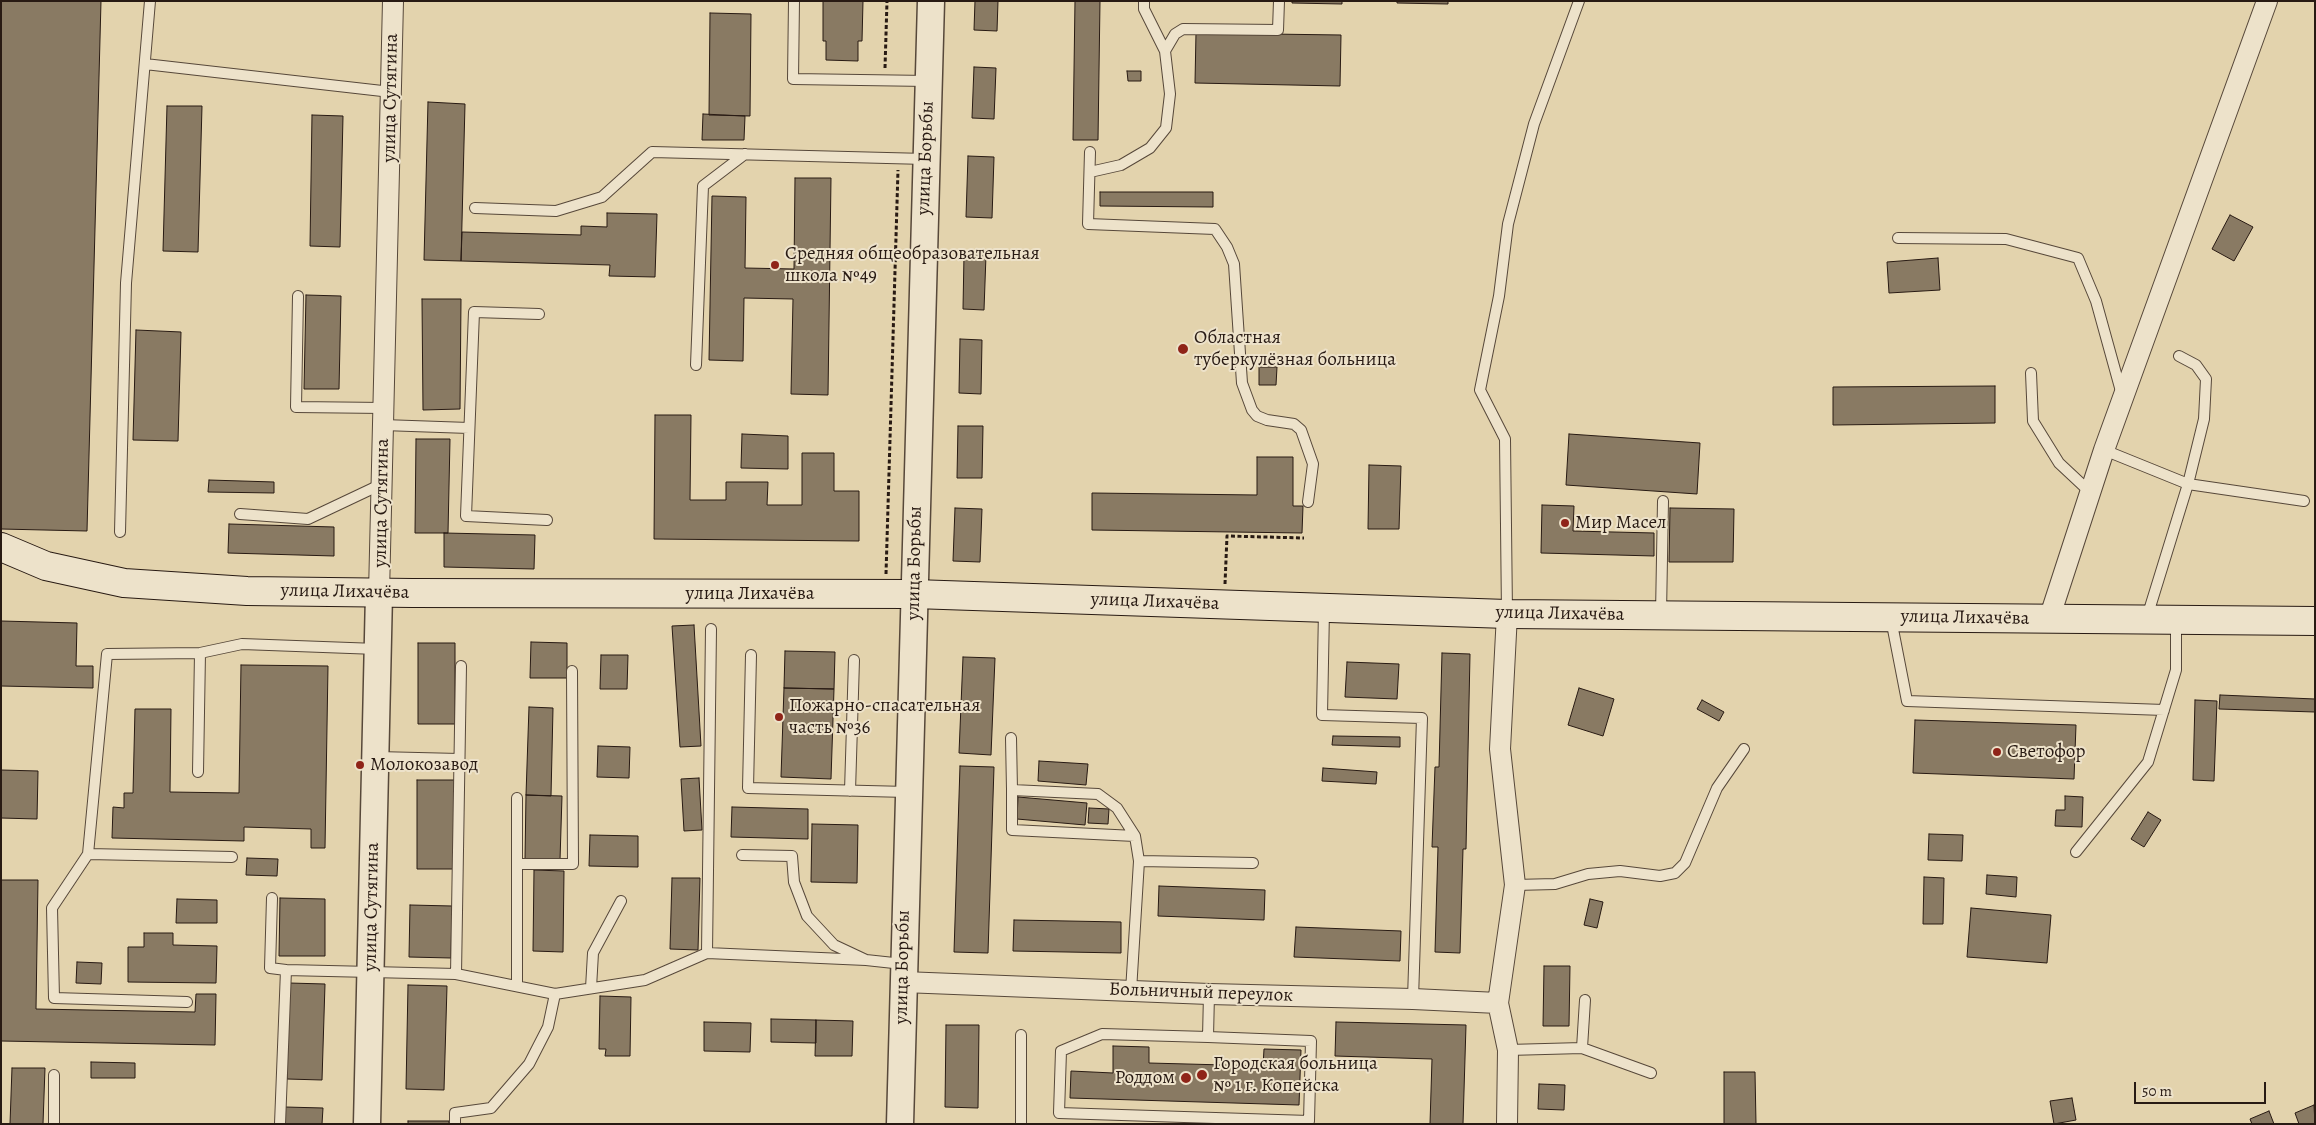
<!DOCTYPE html>
<html>
<head>
<meta charset="utf-8">
<style>
	body { margin:0 }
	#map { position:relative; width:2316px; height:1125px; overflow:hidden; background:#e3d3ad; font-family:Alegreya,serif }
	canvas { display:block }
	.frame { position:absolute; inset:0; border:2px solid #281a13; pointer-events:none }
	.scale { position:absolute; left:2134px; top:1082px; width:132px; height:22px; box-sizing:border-box; border:2px solid #281a13; border-top:0; padding-left:6px; font-size:15px; line-height:18px; white-space:nowrap; color:#281a13; -webkit-text-stroke:4px #ede2ca; paint-order:stroke }
</style>
</head>
<body>
<div id="map">
<canvas width="2316" height="1125"></canvas>
<div class="frame"></div>
<div class="scale">50 m</div>
</div>
<script>
const c = document.querySelector('canvas').getContext('2d');
c.lineJoin = 'round';
function fillPath(path, color) { c.fillStyle = color; c.fill(path, 'evenodd'); }
const poly = rows => new Path2D(rows.map(r => 'M' + r).join(''));
function strokePath(path, color, width, dash) { c.strokeStyle = color; c.lineWidth = width; c.lineCap = dash ? 'butt' : 'round'; c.setLineDash(dash || []); c.stroke(path); }
function write(font, color, halo, rows, align = 'center') {
  c.font = font + ' Alegreya,serif'; c.lineWidth = 4; c.setLineDash([]); c.textBaseline = 'middle'; c.strokeStyle = halo; c.fillStyle = color; for (const [text, x, y, turn = 0] of rows) {
    c.save(); c.translate(x, y); c.rotate((+turn || 0) * Math.PI / 180); c.textAlign = isNaN(turn) ? turn : align; if (halo) c.strokeText(text, 0, 0); c.fillText(text, 0, 0); c.restore();
  }
}
const building = poly([
	[1,1,101,1,87,531,1,529,1,1],
	[823,1,863,1,862,41,858,41,858,61,826,60,826,41,823,41,823,1],
	[975,1,998,1,997,31,974,30,975,1],
	[1075,1,1100,1,1098,140,1073,140,1075,1],
	[1292,1,1342,1,1342,4,1292,3,1292,1],
	[1397,1,1448,1,1448,4,1397,3,1397,1],
	[710,13,751,14,750,116,709,115,710,13],
	[1196,33,1341,35,1340,86,1195,83,1196,33],
	[974,67,996,68,994,119,972,118,974,67],
	[1127,71,1141,71,1141,81,1128,81,1127,71],
	[428,102,465,104,461,261,424,260,428,102],
	[167,106,202,106,198,252,163,251,167,106],
	[703,114,745,116,744,140,702,140,703,114],
	[312,115,343,116,340,247,310,246,312,115],
	[968,156,994,157,992,218,966,217,968,156],
	[795,178,831,178,828,395,791,394,793,299,744,298,743,361,709,360,712,196,746,197,745,268,794,269,795,178],
	[1100,192,1213,192,1213,207,1100,206,1100,192],
	[607,213,657,214,655,277,609,276,610,265,461,261,462,232,581,235,581,226,607,227,607,213],
	[2230,215,2253,227,2234,261,2212,249,2230,215],
	[964,255,986,255,984,310,963,309,964,255],
	[1938,258,1940,290,1889,293,1887,262,1938,258],
	[306,295,341,296,339,389,304,389,306,295],
	[422,299,461,299,460,409,423,410,422,299],
	[136,330,181,332,178,441,133,440,136,330],
	[960,339,982,340,981,394,959,393,960,339],
	[1259,367,1277,367,1276,385,1259,385,1259,367],
	[1995,386,1995,423,1833,425,1833,387,1995,386],
	[655,415,691,415,690,500,726,500,726,482,768,482,767,505,802,505,802,453,834,453,834,491,859,491,859,541,654,539,655,415],
	[958,426,983,426,982,478,957,478,958,426],
	[742,434,788,436,788,469,741,468,742,434],
	[1569,434,1700,443,1697,494,1566,485,1569,434],
	[416,439,450,439,448,533,415,533,416,439],
	[1257,457,1293,457,1293,506,1303,506,1302,533,1092,530,1092,493,1257,495,1257,457],
	[1369,465,1401,466,1399,529,1368,529,1369,465],
	[209,480,274,482,274,493,208,492,209,480],
	[1542,505,1574,506,1573,531,1654,533,1654,556,1541,553,1542,505],
	[955,508,982,509,980,562,953,561,955,508],
	[1670,508,1734,509,1733,562,1669,562,1670,508],
	[229,524,334,527,334,556,228,553,229,524],
	[444,533,535,535,534,569,444,567,444,533],
	[1,621,77,623,76,666,93,666,93,688,1,686,1,621],
	[694,625,701,746,680,747,672,626,694,625],
	[531,642,567,643,567,678,530,678,531,642],
	[418,643,455,643,455,724,418,724,418,643],
	[785,651,835,652,834,689,784,688,785,651],
	[1442,653,1470,654,1466,849,1463,849,1460,953,1435,952,1438,847,1432,847,1435,767,1439,767,1442,653],
	[601,655,628,655,627,689,600,689,601,655],
	[963,657,995,658,991,755,959,753,963,657],
	[1347,662,1399,664,1397,699,1345,697,1347,662],
	[241,665,328,666,325,848,311,848,311,829,244,827,244,841,112,838,113,807,124,808,124,793,133,793,135,709,171,709,170,792,239,793,241,665],
	[784,688,834,689,831,779,781,777,784,688],
	[1579,688,1614,699,1603,736,1568,725,1579,688],
	[2220,695,2315,699,2315,712,2219,709,2220,695],
	[1702,700,1724,712,1719,721,1697,709,1702,700],
	[2195,700,2217,701,2214,781,2193,780,2195,700],
	[529,707,553,708,551,796,526,795,529,707],
	[1915,720,2076,725,2074,779,1913,773,1915,720],
	[1333,736,1400,737,1400,747,1332,745,1333,736],
	[598,746,630,747,629,778,597,777,598,746],
	[1039,761,1088,764,1086,785,1038,781,1039,761],
	[960,766,994,767,988,953,954,952,960,766],
	[1323,768,1377,772,1376,784,1322,781,1323,768],
	[1,770,38,771,37,819,1,818,1,770],
	[699,778,702,830,684,831,681,779,699,778],
	[417,780,455,780,455,869,417,869,417,780],
	[526,795,562,796,560,860,525,859,526,795],
	[2065,796,2083,797,2082,827,2055,826,2056,810,2065,810,2065,796],
	[1018,797,1087,803,1085,825,1017,819,1018,797],
	[732,807,808,809,808,839,731,837,732,807],
	[1089,808,1109,809,1108,824,1088,823,1089,808],
	[2148,812,2161,820,2144,847,2131,839,2148,812],
	[812,824,858,825,857,883,811,882,812,824],
	[1929,834,1963,835,1962,861,1928,860,1929,834],
	[590,835,638,836,638,867,589,866,590,835],
	[247,858,278,859,277,876,246,875,247,858],
	[534,870,564,871,563,952,533,951,534,870],
	[1987,875,2017,877,2016,897,1986,894,1987,875],
	[1924,877,1944,878,1943,924,1923,924,1924,877],
	[672,878,700,878,698,950,670,949,672,878],
	[1,880,38,880,36,1009,195,1012,196,994,216,994,215,1045,1,1041,1,880],
	[1159,886,1265,890,1264,920,1158,916,1159,886],
	[280,898,325,899,325,956,279,956,280,898],
	[177,899,217,900,217,923,176,923,177,899],
	[1590,899,1603,902,1597,928,1584,925,1590,899],
	[410,905,452,906,451,958,409,957,410,905],
	[1971,908,2051,915,2047,963,1967,957,1971,908],
	[1014,920,1121,922,1121,953,1013,951,1014,920],
	[1296,927,1401,931,1400,961,1294,957,1296,927],
	[144,933,173,933,173,945,217,946,216,983,128,982,128,947,144,947,144,933],
	[77,962,102,963,101,984,76,983,77,962],
	[1544,966,1570,966,1569,1026,1543,1026,1544,966],
	[289,983,325,984,322,1080,287,1079,289,983],
	[408,985,447,986,444,1090,406,1089,408,985],
	[600,996,631,997,630,1056,605,1056,606,1049,599,1049,600,996],
	[771,1019,816,1020,816,1043,771,1042,771,1019],
	[816,1020,853,1021,852,1056,815,1056,816,1020],
	[704,1022,751,1023,750,1052,704,1051,704,1022],
	[1336,1022,1466,1025,1463,1124,1430,1124,1432,1059,1335,1056,1336,1022],
	[946,1025,979,1025,978,1108,945,1107,946,1025],
	[1113,1046,1149,1047,1149,1063,1263,1066,1264,1049,1301,1050,1299,1105,1070,1098,1071,1071,1113,1073,1113,1046],
	[91,1062,135,1063,135,1078,91,1078,91,1062],
	[12,1068,45,1068,43,1124,10,1124,12,1068],
	[1724,1072,1755,1072,1756,1124,1724,1124,1724,1072],
	[1539,1084,1565,1085,1564,1110,1538,1109,1539,1084],
	[2072,1098,2076,1120,2054,1124,2050,1101,2072,1098],
	[2314,1105,2315,1124,2299,1124,2295,1113,2314,1105],
	[285,1107,323,1108,322,1124,284,1124,285,1107],
	[2269,1111,2274,1124,2252,1124,2250,1119,2269,1111],
	[408,1121,449,1121,449,1124,408,1124,408,1121]
]);
fillPath(building, '#897a63');
strokePath(building, '#281a13', 1);
const service = poly([
	[794,1,793,79,928,81],
	[1144,1,1144,9,1165,51],
	[145,64,391,92],
	[1090,152,1088,224,1215,229,1227,247,1234,264,1242,383,1252,410,1257,416,1267,420,1294,424,1301,430,1313,464,1308,502],
	[1090,172,1121,165,1150,148,1166,128,1170,94,1165,51,1175,34,1183,29,1278,30,1279,1],
	[475,208,556,211,602,197,652,152,926,159],
	[1898,238,2006,239,2078,258,2096,301,2122,395],
	[298,296,296,407,384,408],
	[539,314,474,312,466,516,547,520],
	[696,365,703,186,745,154],
	[2031,373,2033,421,2059,463,2090,492],
	[383,425,469,428],
	[2104,450,2188,484,2304,501],
	[240,514,308,519,382,484],
	[120,532,126,283,150,1],
	[1324,610,1322,715,1422,718,1413,999],
	[1507,613,1505,439,1480,390,1499,296,1508,224,1534,124,1579,1],
	[1661,614,1663,501],
	[2147,617,2188,484,2204,419,2206,379,2196,365,2179,356],
	[1891,619,1907,701,2164,710],
	[751,655,748,788,907,792],
	[1011,738,1012,790],
	[377,757,459,759],
	[198,772,200,653],
	[850,791,854,660],
	[517,798,517,986],
	[2076,852,2148,762,2176,670,2176,621],
	[88,854,232,857],
	[742,855,792,856,794,882,807,916,834,945,866,960,903,964],
	[1139,861,1253,863],
	[517,864,573,864,572,671],
	[1515,885,1555,884,1588,874,1620,871,1660,876,1675,873,1685,863,1717,788,1744,749],
	[272,898,270,968,286,970,280,1124],
	[707,953,711,629],
	[286,970,456,974,555,994,645,980,707,953,866,960],
	[456,974,461,666],
	[591,988,593,953,621,901],
	[1131,991,1139,861,1135,836,1117,808,1098,794,1012,790,1012,830,1135,836],
	[187,1002,54,998,52,908,88,854,107,654,200,653,242,644,377,649],
	[1208,1037,1311,1041,1309,1121,1059,1113,1061,1051,1102,1034,1208,1037,1209,994],
	[1582,1048,1585,1000],
	[1508,1050,1582,1048,1651,1073],
	[54,1124,54,1075],
	[455,1124,455,1113,491,1108,529,1064,548,1027,555,994],
	[1021,1124,1021,1035]
]);
const minor = poly([
	[379,593,393,1],
	[1507,614,1500,749,1515,885,1498,1003,1508,1050,1507,1124],
	[2049,619,2104,450,2267,1],
	[903,982,1209,994,1413,999,1498,1003]
]);
const tertiary = poly([
	[367,1124,379,593],
	[900,1124,931,1]
]);
const secondary = poly([
	[1,547,46,566,124,583,247,591,412,593,914,594,1507,614,2315,621]
]);
strokePath(service, '#57483a', 12);
strokePath(minor, '#57483a', 22);
strokePath(tertiary, '#57483a', 29);
strokePath(secondary, '#281a13', 30);
strokePath(poly([
	[885,68,887,1],
	[886,574,898,170],
	[1225,584,1227,536,1304,538]
]), '#281a13', 3, [4, 2.5]);
strokePath(service, '#ede2ca', 10);
strokePath(minor, '#ede2ca', 20);
strokePath(tertiary, '#ede2ca', 26);
strokePath(secondary, '#ede2ca', 28);
for (const [x, y, r, color] of [
	[775,265,5,"#8f2418"],
	[1183,349,6,"#8f2418"],
	[1565,523,5,"#8f2418"],
	[779,717,5,"#8f2418"],
	[1997,752,5,"#8f2418"],
	[360,765,5,"#8f2418"],
	[1202,1075,6,"#8f2418"],
	[1186,1078,6,"#8f2418"]
]) { const dot = new Path2D(); dot.arc(x, y, r, 0, 2 * Math.PI); c.fillStyle = color; c.fill(dot); strokePath(dot, '#ede2ca', 2); }
write('19px', '#281a13', '#ede2ca', [
	["улица Сутягина",391,98,-89],
	["улица Борьбы",926,158,-88],
	["улица Сутягина",382,503,-89],
	["улица Борьбы",915,563,-89],
	["улица Лихачёва",345,592,1],
	["улица Лихачёва",750,594],
	["улица Лихачёва",1155,602,2],
	["улица Лихачёва",1560,614,1],
	["улица Лихачёва",1965,618,1],
	["улица Сутягина",372,907,-89],
	["улица Борьбы",903,967,-89],
	["Больничный переулок",1201,993,2]
]);
write('19px', '#281a13', '#ede2ca', [
	["Средняя общеобразовательная",785,254],
	["школа №49",785,276],
	["Областная",1194,338],
	["туберкулёзная больница",1194,360],
	["Мир Масел",1575,523],
	["Пожарно-спасательная",789,706],
	["часть №36",789,728],
	["Светофор",2007,752],
	["Молокозавод",370,765],
	["Городская больница",1213,1064],
	["№ 1 г. Копейска",1213,1086],
	["Роддом",1175,1078,"right"]
], 'left');
</script>
</body>
</html>
